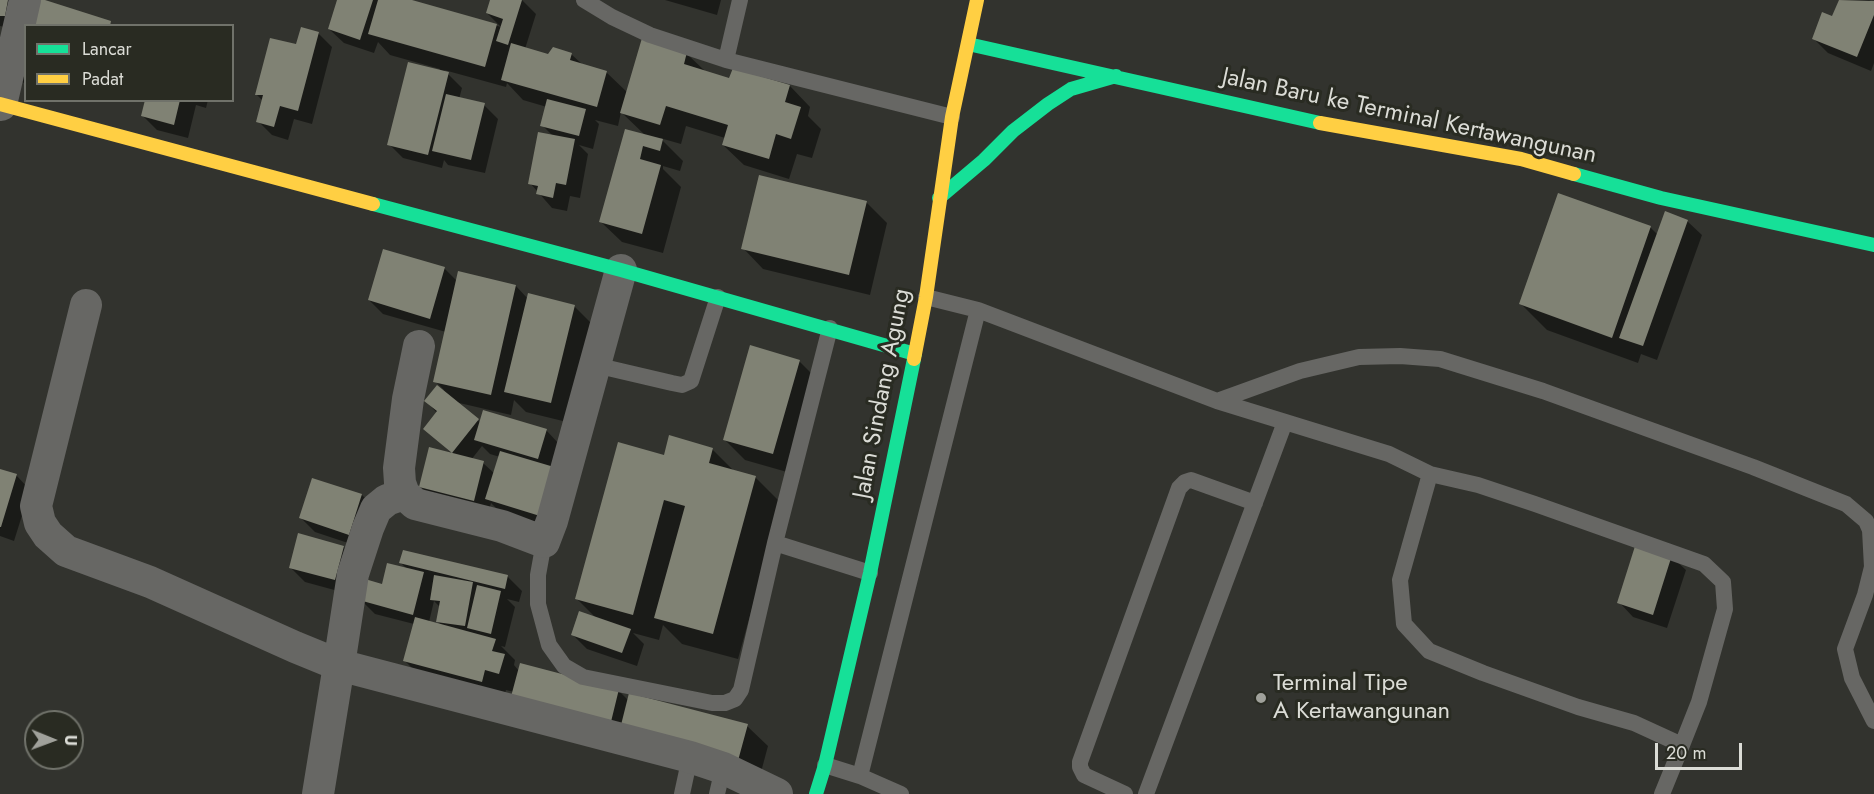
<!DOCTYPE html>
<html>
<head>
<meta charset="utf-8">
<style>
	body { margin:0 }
	#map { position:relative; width:1874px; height:794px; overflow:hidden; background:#32332e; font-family:Jost,sans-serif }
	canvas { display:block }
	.legend { position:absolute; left:24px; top:24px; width:210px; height:78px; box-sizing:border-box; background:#292b22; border:2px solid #70726a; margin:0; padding:8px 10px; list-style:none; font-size:18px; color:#dbdcd6 }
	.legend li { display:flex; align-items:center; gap:12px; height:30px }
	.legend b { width:30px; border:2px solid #70726a }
	.north { position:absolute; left:24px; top:710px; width:60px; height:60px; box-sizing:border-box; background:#292b22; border:2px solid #70726a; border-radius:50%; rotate:91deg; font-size:16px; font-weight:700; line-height:24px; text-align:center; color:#dbdcd6 }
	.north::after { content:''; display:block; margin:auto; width:21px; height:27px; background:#a0a19b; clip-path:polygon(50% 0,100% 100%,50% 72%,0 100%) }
	.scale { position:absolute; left:1655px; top:743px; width:87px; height:27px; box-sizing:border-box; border:3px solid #dbdcd6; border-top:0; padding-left:8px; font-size:18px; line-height:21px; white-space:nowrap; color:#dbdcd6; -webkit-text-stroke:4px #292b22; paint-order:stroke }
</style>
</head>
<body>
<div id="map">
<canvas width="1874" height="794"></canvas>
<ul class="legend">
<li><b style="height:8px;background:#16e098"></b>Lancar</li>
<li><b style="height:8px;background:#ffcf43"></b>Padat</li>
</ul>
<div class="north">U</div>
<div class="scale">20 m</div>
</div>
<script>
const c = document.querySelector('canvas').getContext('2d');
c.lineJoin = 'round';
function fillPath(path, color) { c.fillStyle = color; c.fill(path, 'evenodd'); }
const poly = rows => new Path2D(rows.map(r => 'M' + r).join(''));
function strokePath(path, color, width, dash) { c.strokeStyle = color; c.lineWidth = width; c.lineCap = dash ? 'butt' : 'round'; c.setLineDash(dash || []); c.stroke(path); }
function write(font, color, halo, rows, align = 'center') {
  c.font = font + ' Jost,sans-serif'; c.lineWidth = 6; c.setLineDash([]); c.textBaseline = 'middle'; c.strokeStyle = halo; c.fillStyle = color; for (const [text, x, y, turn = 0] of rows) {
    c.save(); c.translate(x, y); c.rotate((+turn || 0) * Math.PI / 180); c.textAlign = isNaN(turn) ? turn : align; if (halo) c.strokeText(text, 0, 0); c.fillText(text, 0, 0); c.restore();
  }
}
fillPath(poly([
	[0,0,24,0,18,30,0,26],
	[339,0,407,0,501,27,487,13,491,0,522,0,536,14,525,49,548,55,571,54,583,65,606,72,628,93,686,53,706,72,730,80,734,70,790,86,810,107,808,116,821,129,812,158,797,154,789,179,744,165,723,145,725,138,686,126,681,144,660,138,683,161,680,171,663,166,663,169,681,187,663,253,622,242,601,222,646,136,621,112,618,126,595,120,599,124,593,149,579,145,588,154,580,198,570,196,567,211,552,208,530,183,553,136,542,125,547,107,523,100,507,83,506,87,444,70,462,88,459,99,484,105,498,119,485,173,448,165,444,160,442,168,403,158,389,144,440,69,390,55,378,42,374,53,344,43,329,29],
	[665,0,721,0,717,15],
	[1840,0,1869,0,1874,2,1874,63,1871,71,1828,53,1814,39,1833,18],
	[318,33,332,47,312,124,294,119,288,140,272,135,258,121,263,101,257,95,298,46],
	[26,38,26,85,16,76],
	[147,100,208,100,206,108,196,105,188,138,157,130,143,116],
	[1559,195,1651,228,1658,235,1687,221,1702,235,1657,360,1641,354,1638,363,1547,330,1521,304],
	[866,202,887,223,870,295,763,269,743,248],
	[444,268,458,282,516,286,528,299,574,306,595,327,571,423,526,412,514,400,511,415,455,402,481,423,546,430,560,445,554,529,501,513,491,503,488,514,435,501,420,486,454,455,425,429,437,413,426,401,444,390,435,381,446,332,383,314,369,300],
	[482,446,490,454,500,457,495,474,483,463,471,460],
	[799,361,820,382,794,474,745,460,725,440],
	[712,449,735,472,755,477,781,503,738,659,682,644,663,625,659,640,633,633,644,644,637,666,587,649,573,635,597,619,577,599,665,457],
	[0,470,16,475,30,490,14,541,0,536],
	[362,495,376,509,363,548,315,532,301,518],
	[344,547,358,561,349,594,305,582,291,568],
	[1671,556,1686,570,1667,628,1633,617,1619,602],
	[401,563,508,577,522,591,519,602,507,599,515,607,505,647,501,646,515,660,514,665,519,671,619,691,629,701,747,726,768,746,757,787,514,692,506,690,502,702,425,681,404,660,414,624,375,614,361,600,408,570],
	[434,601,440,607,437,621,442,626,429,622]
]), '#0007');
fillPath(poly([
	[0,0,8,0,5,16,0,16],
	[31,0,45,0,111,21,110,26,23,26],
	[337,0,373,0,360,40,328,29],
	[378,0,412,0,497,24,485,67,368,34],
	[490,0,522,0,508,45,496,41,503,19,486,13],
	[1839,0,1874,1,1874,15,1857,57,1812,39,1822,12,1832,16],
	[301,27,319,32,298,111,280,106,274,127,256,122,263,95,255,95,270,38,296,44],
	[642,38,687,52,684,64,729,78,733,68,790,85,785,102,801,107,791,139,776,134,769,159,722,145,728,125,666,106,660,125,620,113],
	[511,43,548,54,553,47,572,53,570,60,607,71,597,107,501,80],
	[408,62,449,72,428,155,387,145],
	[446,94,485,103,471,160,432,151],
	[547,99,586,109,579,136,540,126],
	[145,100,180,100,174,125,141,116],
	[625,129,663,139,660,151,643,146,640,159,661,165,642,234,599,222],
	[538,132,575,139,566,185,556,183,553,198,536,194,538,186,528,184],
	[759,175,867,201,849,275,741,249],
	[1558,193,1651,226,1612,338,1519,304],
	[1665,211,1688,220,1643,346,1619,338],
	[383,249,445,267,430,319,368,300],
	[458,271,516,285,491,395,433,382],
	[528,293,575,305,551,403,504,392],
	[750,345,800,360,773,454,723,440],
	[437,385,479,419,452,453,423,429,437,411,424,401],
	[483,410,547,429,538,459,474,440],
	[669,435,713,448,709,463,756,476,713,634,654,618,685,506,664,500,633,615,575,599,618,442,664,455],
	[429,447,484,461,474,501,419,487],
	[500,451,554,467,540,516,485,499],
	[0,469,17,474,1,527,0,527],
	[312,478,362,494,349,535,299,518],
	[298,533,344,546,335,580,289,568],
	[1636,543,1672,555,1653,615,1617,603],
	[403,550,508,575,505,589,399,563],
	[387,563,424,572,413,615,359,600,365,579,382,584],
	[434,575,473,582,465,626,436,622,440,601,430,600],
	[477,585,501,591,491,634,467,628],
	[579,611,631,629,622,653,571,635],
	[415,617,496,639,492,651,505,654,499,674,485,670,482,682,403,661],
	[520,663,619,689,609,730,509,704],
	[629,693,748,724,736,768,618,737]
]), '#808274');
strokePath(poly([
	[584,0,612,17,650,35,726,60,952,117],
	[726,60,740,0],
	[926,297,978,310,1217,401,1389,454,1430,474,1400,580,1404,624,1429,651,1483,673,1578,707,1634,723,1682,745,1662,794],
	[595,365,672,383,682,385,691,381,718,297],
	[1217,401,1300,371,1359,357,1400,356,1440,359,1543,391,1753,467,1846,504,1866,521,1870,530,1872,567,1865,595,1845,649,1852,678,1874,721],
	[1430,474,1478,485,1535,504,1704,564,1723,582,1725,609,1699,702,1682,745],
	[544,542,538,575,538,604,549,645,564,666,583,677,712,703,725,703,735,699,741,690,775,543,830,328],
	[775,543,870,573],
	[825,765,860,776,901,794],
	[860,776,978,310],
	[682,794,690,757],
	[717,794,723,768],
	[1125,794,1084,775,1080,767,1080,762,1179,488,1185,482,1191,480,1255,503],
	[1146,794,1285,422]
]), '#676764', 16);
strokePath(poly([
	[1,105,25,0],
	[86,305,36,506,40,523,48,535,66,551,150,582,295,647,339,665,318,794],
	[419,346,408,399,399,468,400,483,404,494,415,504,502,526,544,542,552,521,621,270],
	[404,494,387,500,376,509,368,528,353,574,339,665,690,757,723,768,777,794]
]), '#676764', 32);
strokePath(poly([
	[968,44,1320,123],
	[1574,174,1661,198,1874,245],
	[939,198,984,160,1013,131,1048,104,1071,89,1116,76],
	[373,204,621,270,915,354],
	[816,794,825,765,870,573,914,359]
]), '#16e098', 14);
strokePath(poly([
	[0,104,373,204],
	[1320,123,1521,159,1574,174],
	[914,359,926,297,952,117,977,0]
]), '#ffcf43', 14);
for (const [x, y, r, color] of [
	[1261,698,6,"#a0a19b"]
]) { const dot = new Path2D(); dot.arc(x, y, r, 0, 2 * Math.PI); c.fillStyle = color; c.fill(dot); strokePath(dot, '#292b22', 2); }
write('24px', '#dbdcd6', '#292b22', [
	["Jalan Baru ke Terminal Kertawangunan",1409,117,12],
	["Jalan Sindang Agung",883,394,-79]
]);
write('24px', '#dbdcd6', '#292b22', [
	["Terminal Tipe",1273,684],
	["A Kertawangunan",1273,712]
], 'left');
</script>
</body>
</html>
